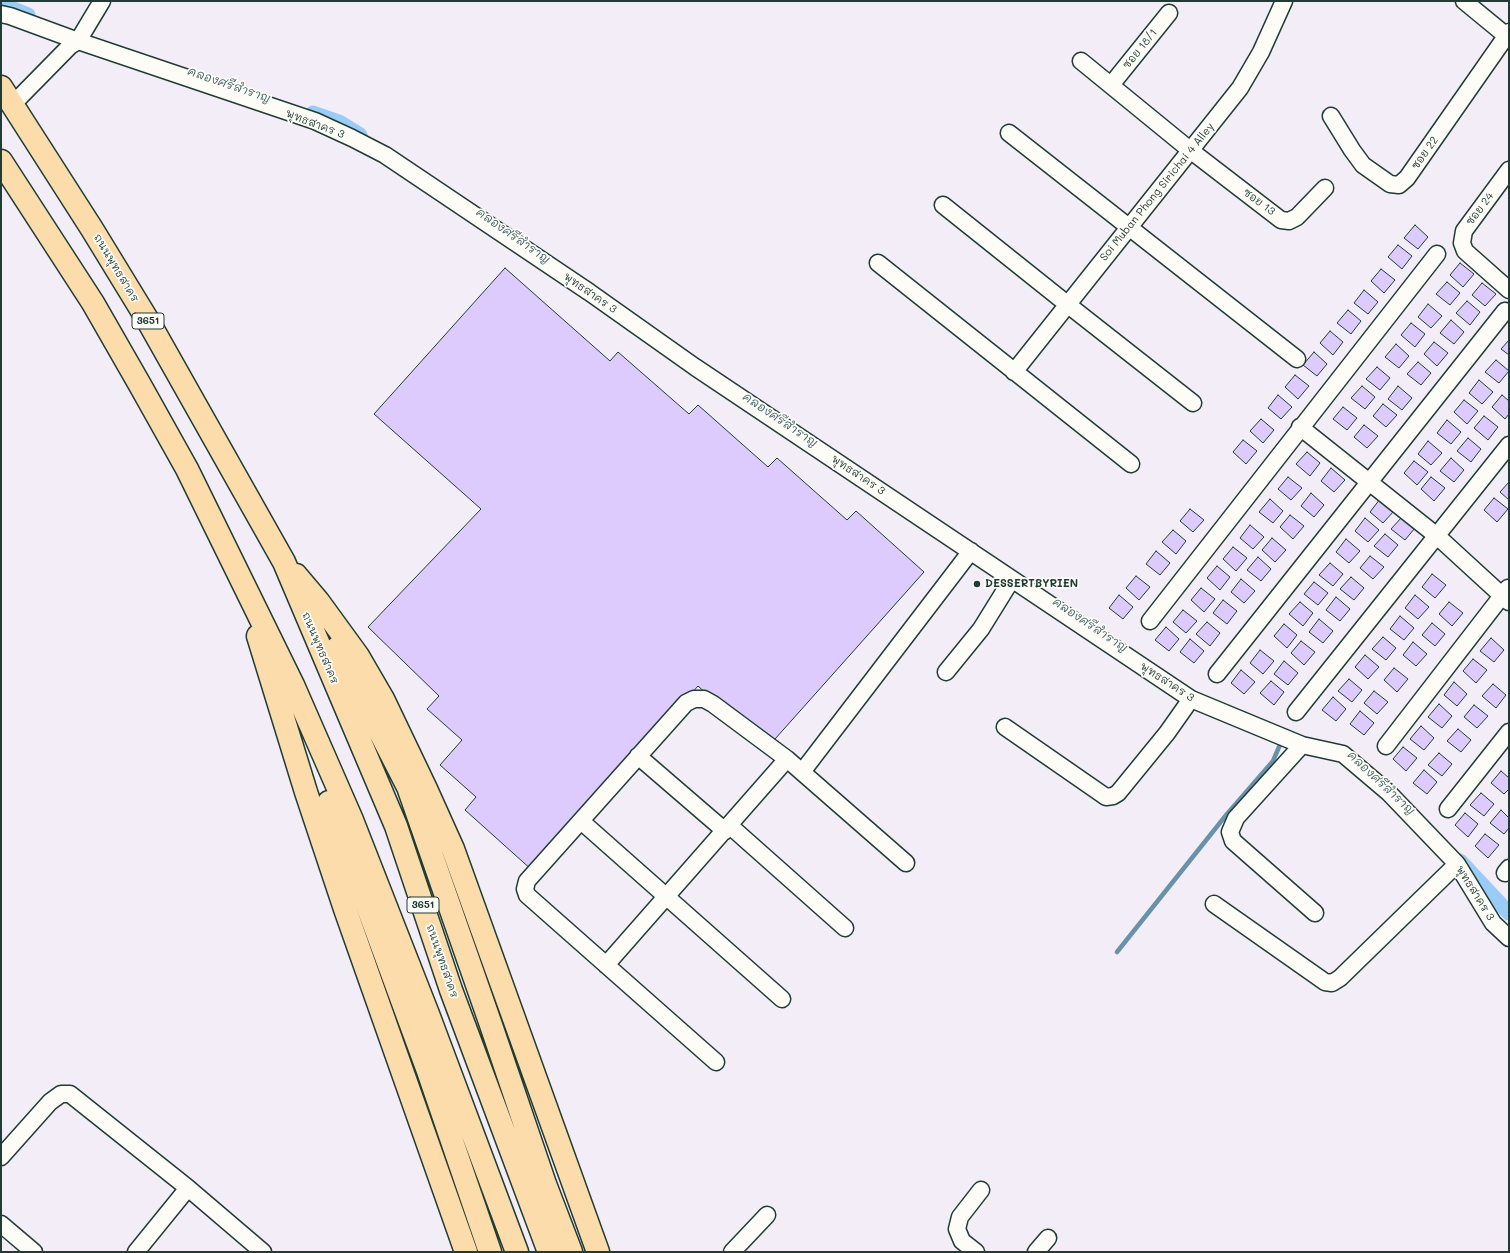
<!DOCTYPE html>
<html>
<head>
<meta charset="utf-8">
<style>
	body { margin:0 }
	#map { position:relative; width:1510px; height:1253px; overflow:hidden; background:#f3edf8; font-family:Mali,sans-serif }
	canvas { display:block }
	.frame { position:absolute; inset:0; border:2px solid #1f3d34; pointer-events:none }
</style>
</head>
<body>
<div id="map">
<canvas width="1510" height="1253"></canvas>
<div class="frame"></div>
</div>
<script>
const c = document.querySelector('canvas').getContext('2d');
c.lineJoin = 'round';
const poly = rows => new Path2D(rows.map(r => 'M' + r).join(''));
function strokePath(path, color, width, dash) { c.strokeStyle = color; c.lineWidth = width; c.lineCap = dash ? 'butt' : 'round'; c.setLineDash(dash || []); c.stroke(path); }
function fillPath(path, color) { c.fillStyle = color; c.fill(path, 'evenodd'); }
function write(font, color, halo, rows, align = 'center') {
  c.font = font + ' Mali,"Playpen Sans Thai",sans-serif'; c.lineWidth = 3.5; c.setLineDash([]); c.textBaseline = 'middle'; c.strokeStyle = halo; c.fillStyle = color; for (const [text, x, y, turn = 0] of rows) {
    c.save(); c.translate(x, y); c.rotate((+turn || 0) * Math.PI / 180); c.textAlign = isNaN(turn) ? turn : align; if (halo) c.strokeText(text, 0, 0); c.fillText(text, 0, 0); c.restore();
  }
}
strokePath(poly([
	[1117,952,1227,814,1273,761,1282,740]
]), '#6992a9', 4.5);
strokePath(poly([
	[1,4,28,15],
	[313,113,339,122,360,135],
	[1460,861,1509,913]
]), '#9bcbf7', 15);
const building = poly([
	[1415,225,1428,237,1418,249,1404,238,1415,225],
	[1398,245,1412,256,1402,269,1388,257,1398,245],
	[1460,263,1474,274,1463,287,1450,275,1460,263],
	[505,268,610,361,618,352,689,414,698,405,768,467,777,458,847,520,856,511,924,572,767,748,698,686,533,871,465,810,476,797,440,765,462,740,427,709,439,696,368,627,481,509,374,414,505,268],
	[1381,269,1395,280,1384,293,1371,281,1381,269],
	[1447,282,1460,293,1450,305,1436,294,1447,282],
	[1482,283,1496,294,1485,306,1472,295,1482,283],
	[1364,290,1378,302,1368,314,1354,303,1364,290],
	[1467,301,1480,312,1470,325,1456,313,1467,301],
	[1428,304,1442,316,1431,328,1418,317,1428,304],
	[1348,310,1361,321,1351,334,1337,323,1348,310],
	[1451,320,1464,332,1454,344,1440,333,1451,320],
	[1411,323,1425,334,1415,347,1401,335,1411,323],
	[1330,331,1343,342,1333,355,1320,343,1330,331],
	[1509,340,1509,355,1501,349,1509,340],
	[1434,342,1448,353,1437,366,1424,354,1434,342],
	[1396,344,1409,356,1399,368,1385,357,1396,344],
	[1314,352,1327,364,1317,376,1303,365,1314,352],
	[1496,360,1509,371,1499,383,1485,372,1496,360],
	[1418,362,1431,373,1421,385,1407,374,1418,362],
	[1377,367,1390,378,1380,390,1366,379,1377,367],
	[1295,375,1309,386,1298,399,1285,387,1295,375],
	[1479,380,1493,392,1482,404,1469,393,1479,380],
	[1362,386,1375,397,1365,409,1351,398,1362,386],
	[1398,386,1412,398,1402,410,1388,399,1398,386],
	[1278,395,1292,407,1281,419,1268,408,1278,395],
	[1502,395,1509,401,1509,414,1505,419,1492,407,1502,395],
	[1464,400,1478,411,1467,424,1454,412,1464,400],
	[1383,404,1397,415,1386,427,1373,416,1383,404],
	[1343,407,1357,418,1347,430,1333,419,1343,407],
	[1484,416,1498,427,1488,440,1474,428,1484,416],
	[1261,419,1274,430,1263,443,1250,431,1261,419],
	[1447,420,1461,432,1451,444,1437,433,1447,420],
	[1364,425,1378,436,1367,448,1354,437,1364,425],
	[1468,438,1481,449,1471,462,1457,451,1468,438],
	[1243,440,1257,451,1246,464,1233,452,1243,440],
	[1428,441,1442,453,1431,465,1418,454,1428,441],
	[1307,452,1320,463,1310,476,1296,464,1307,452],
	[1451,458,1464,470,1454,482,1440,471,1451,458],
	[1414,461,1428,472,1417,485,1404,473,1414,461],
	[1331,468,1345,480,1334,492,1321,481,1331,468],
	[1288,477,1302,488,1291,500,1278,489,1288,477],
	[1431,477,1445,488,1434,501,1421,489,1431,477],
	[1509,482,1509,500,1500,492,1509,482],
	[1311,493,1324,505,1314,517,1301,506,1311,493],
	[1494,498,1508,509,1497,522,1484,510,1494,498],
	[1270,499,1283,511,1273,523,1259,512,1270,499],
	[1380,499,1394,511,1383,523,1370,512,1380,499],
	[1190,509,1204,520,1193,532,1180,521,1190,509],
	[1290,515,1304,526,1293,539,1280,527,1290,515],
	[1402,517,1415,528,1405,540,1391,529,1402,517],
	[1365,518,1379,530,1368,542,1355,531,1365,518],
	[1250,525,1264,537,1253,549,1240,538,1250,525],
	[1173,530,1186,541,1176,554,1162,542,1173,530],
	[1385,534,1398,545,1388,557,1374,546,1385,534],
	[1272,538,1286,550,1275,562,1262,550,1272,538],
	[1346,539,1360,551,1349,563,1336,552,1346,539],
	[1233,547,1247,558,1236,571,1223,559,1233,547],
	[1156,551,1170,563,1160,575,1146,564,1156,551],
	[1370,556,1384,567,1373,579,1360,568,1370,556],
	[1258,557,1271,569,1261,581,1247,570,1258,557],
	[1330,563,1343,574,1333,586,1319,575,1330,563],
	[1217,566,1230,577,1220,590,1207,578,1217,566],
	[1432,574,1446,585,1435,598,1422,587,1432,574],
	[1136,576,1150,587,1139,600,1126,588,1136,576],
	[1351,577,1364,588,1354,600,1340,589,1351,577],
	[1241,579,1255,591,1244,603,1231,592,1241,579],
	[1314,582,1328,593,1318,605,1304,594,1314,582],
	[1201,588,1215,599,1204,612,1191,600,1201,588],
	[1119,595,1133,607,1123,619,1109,608,1119,595],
	[1415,595,1429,607,1418,619,1405,608,1415,595],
	[1336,597,1350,609,1340,621,1326,610,1336,597],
	[1223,600,1237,611,1227,624,1213,613,1223,600],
	[1300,602,1313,613,1303,626,1289,614,1300,602],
	[1449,602,1463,613,1452,626,1439,614,1449,602],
	[1183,610,1197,621,1186,633,1173,622,1183,610],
	[1400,616,1414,628,1404,640,1390,629,1400,616],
	[1319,619,1333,631,1323,643,1309,632,1319,619],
	[1207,622,1220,633,1210,646,1196,634,1207,622],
	[1432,623,1445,634,1435,646,1422,635,1432,623],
	[1284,624,1297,635,1287,648,1274,636,1284,624],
	[1166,627,1179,639,1169,651,1155,640,1166,627],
	[1383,637,1396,648,1386,660,1372,649,1383,637],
	[1491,638,1504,650,1494,662,1480,651,1491,638],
	[1190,639,1204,651,1194,663,1180,652,1190,639],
	[1301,641,1315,652,1304,665,1291,653,1301,641],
	[1413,642,1427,654,1416,666,1403,655,1413,642],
	[1260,650,1274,661,1263,674,1250,663,1260,650],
	[1365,655,1379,667,1368,679,1355,667,1365,655],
	[1473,659,1487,670,1476,683,1463,671,1473,659],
	[1284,661,1298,673,1288,685,1274,674,1284,661],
	[1394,668,1408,679,1397,692,1384,680,1394,668],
	[1241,670,1255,682,1244,694,1231,683,1241,670],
	[1349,679,1362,690,1352,702,1338,691,1349,679],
	[1271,681,1284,692,1274,705,1260,693,1271,681],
	[1454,682,1467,694,1457,706,1444,695,1454,682],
	[1493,684,1506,695,1496,708,1482,696,1493,684],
	[1374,691,1388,702,1377,714,1364,703,1374,691],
	[1333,697,1346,709,1336,721,1322,710,1333,697],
	[1439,704,1452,716,1442,728,1428,717,1439,704],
	[1474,705,1488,716,1477,728,1464,717,1474,705],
	[1360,711,1374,723,1364,735,1350,724,1360,711],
	[1421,726,1434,738,1424,750,1410,739,1421,726],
	[1458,729,1471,740,1461,752,1447,741,1458,729],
	[1403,747,1417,758,1406,771,1393,759,1403,747],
	[1439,753,1452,764,1442,776,1428,765,1439,753],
	[1424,770,1437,782,1427,794,1413,783,1424,770],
	[1501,771,1509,778,1509,789,1504,794,1491,783,1501,771],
	[1481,793,1494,804,1484,816,1470,805,1481,793],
	[1501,810,1509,818,1509,828,1504,834,1490,823,1501,810],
	[1465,813,1478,824,1468,837,1455,825,1465,813],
	[1485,834,1499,845,1488,858,1475,846,1485,834]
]);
fillPath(building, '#dccbfc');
strokePath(building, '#1f3d34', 1);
const minor = poly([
	[1464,1,1509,38],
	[1,14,10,16,78,41,315,121,352,138,385,155,589,292,695,367,1191,699,1302,745,1343,754,1389,793,1457,864,1493,923,1509,938],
	[1081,61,1190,150,1281,220,1289,221,1297,217,1325,188],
	[1111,85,1169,13],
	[13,104,70,46,78,41,102,1],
	[1331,116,1352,150,1363,165,1390,184,1399,185,1407,178,1509,32],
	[1009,133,1297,359],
	[1509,170,1464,231,1462,243,1465,251,1509,290],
	[943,205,1067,304,1193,403],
	[878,263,1131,464],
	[1014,372,1240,88,1261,52,1284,1],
	[1300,427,1437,536,1509,602],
	[1150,621,1437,254],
	[946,672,981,629,1012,579],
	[1217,674,1505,311],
	[1296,712,1509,445],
	[1005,727,1106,797,1113,796,1118,793,1167,733,1191,699],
	[1302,745,1236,818,1230,832,1233,841,1315,913],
	[1386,746,1508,588],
	[638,756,725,831],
	[802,772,971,551],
	[1448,809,1509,732],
	[581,821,782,999],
	[729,825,845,928],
	[1505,873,1509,868],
	[1214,904,1325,982,1332,983,1340,978,1457,864],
	[606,965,787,759],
	[716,1062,527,895,525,889,527,881,686,703,694,699,704,699,713,704,787,759,906,863],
	[1,1157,50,1102,61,1094,70,1094,188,1188,263,1252],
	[1,1224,34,1252],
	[136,1252,188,1188],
	[732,1252,767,1215],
	[976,1252,962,1241,957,1229,960,1217,981,1190],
	[1036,1252,1048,1238]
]);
const primary = poly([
	[1,87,92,229,147,319,284,562,396,826,451,990,549,1252],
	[1,161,93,303,140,385,187,469,293,685,352,820,428,1014,517,1252],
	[296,575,318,601,358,656,383,699,426,789,453,849,598,1252],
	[258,636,306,792,345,909,466,1252],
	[337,648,408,787,491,1025,545,1184,571,1252],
	[329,802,428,1071,490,1252]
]);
strokePath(minor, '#1f3d34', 19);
strokePath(primary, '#1f3d34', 25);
strokePath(minor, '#fdfcf7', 16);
strokePath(primary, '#fddcac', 22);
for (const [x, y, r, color] of [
	[977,584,4,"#1f3d34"]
]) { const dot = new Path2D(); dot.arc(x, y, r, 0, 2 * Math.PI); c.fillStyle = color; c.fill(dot); strokePath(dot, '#fdfcf7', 1.5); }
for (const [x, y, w] of [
	[148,321,32],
	[423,905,32]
]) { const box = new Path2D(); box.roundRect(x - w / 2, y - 8, w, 16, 3); c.fillStyle = '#fdfcf7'; c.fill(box); strokePath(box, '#1f3d34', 1); }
write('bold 10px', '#1f3d34', null, [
	["3651",148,321],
	["3651",423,905]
]);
write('11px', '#1f3d34', '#fdfcf7', [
	["ซอย 18/1",1140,49,-51],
	["พุทธสาคร 3",315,124,21],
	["ซอย 22",1425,153,-55],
	["Soi Muban Phong Sirichai 4 Alley",1157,192,-51],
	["ซอย 13",1259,202,37],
	["ซอย 24",1480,209,-53],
	["ถนนพุทธสาคร",116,268,59],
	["พุทธสาคร 3",590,293,35],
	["พุทธสาคร 3",858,475,34],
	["ถนนพุทธสาคร",320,648,67],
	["พุทธสาคร 3",1167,682,33],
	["พุทธสาคร 3",1475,893,58],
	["ถนนพุทธสาคร",442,961,71]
]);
write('bold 11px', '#1f3d34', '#fdfcf7', [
	["DESSERTBYRIEN",985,584]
], 'left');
write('italic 12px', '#3e6065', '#fdfcf7', [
	["คลองศรีสำราญ",229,85,19],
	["คลองศรีสำราญ",513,236,35],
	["คลองศรีสำราญ",780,420,34],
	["คลองศรีสำราญ",1090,625,34],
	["คลองศรีสำราญ",1381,783,43]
]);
</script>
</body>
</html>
